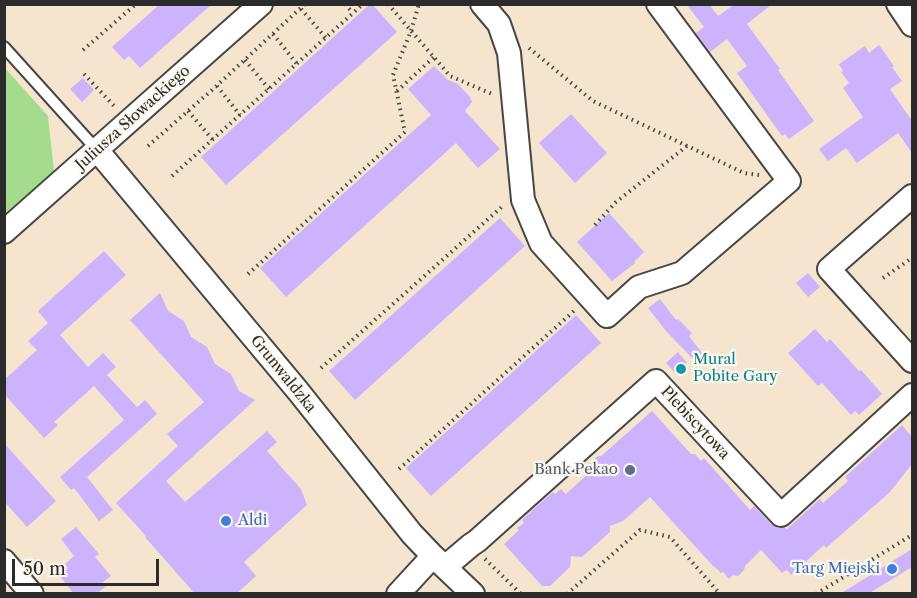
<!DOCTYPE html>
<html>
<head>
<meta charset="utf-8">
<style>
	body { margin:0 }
	#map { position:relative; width:917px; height:598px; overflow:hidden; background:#f5e5ce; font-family:"Libre Caslon Text",serif }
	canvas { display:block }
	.frame { position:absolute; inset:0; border:6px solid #2b2b2b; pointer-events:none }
	.scale { position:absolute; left:12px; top:559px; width:147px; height:27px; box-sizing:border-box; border:3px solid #2b2b2b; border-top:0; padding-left:8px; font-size:18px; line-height:21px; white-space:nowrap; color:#2b2b2b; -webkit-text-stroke:4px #fbf7ec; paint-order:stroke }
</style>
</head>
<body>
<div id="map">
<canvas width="917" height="598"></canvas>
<div class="frame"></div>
<div class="scale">50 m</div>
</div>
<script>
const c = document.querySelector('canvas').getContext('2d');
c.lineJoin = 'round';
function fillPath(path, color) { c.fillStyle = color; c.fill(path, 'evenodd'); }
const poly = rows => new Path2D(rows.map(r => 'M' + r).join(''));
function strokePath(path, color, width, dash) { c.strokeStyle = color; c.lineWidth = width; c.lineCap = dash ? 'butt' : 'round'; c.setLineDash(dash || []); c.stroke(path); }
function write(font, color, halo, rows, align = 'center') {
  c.font = font + ' "Libre Caslon Text",serif'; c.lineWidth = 4.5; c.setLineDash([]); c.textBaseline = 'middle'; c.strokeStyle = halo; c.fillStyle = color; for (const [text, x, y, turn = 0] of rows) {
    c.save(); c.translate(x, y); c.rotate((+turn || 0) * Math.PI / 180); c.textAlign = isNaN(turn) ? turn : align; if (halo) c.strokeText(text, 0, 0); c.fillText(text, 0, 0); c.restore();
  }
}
fillPath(poly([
	[4,67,48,116,54,171,5,218]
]), '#a4db8c');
fillPath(poly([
	[160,4,212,4,140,68,129,56,124,60,112,47],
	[370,4,372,4,397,32,226,185,201,157],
	[686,4,709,4,718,16,735,4,772,4,747,24,780,69,778,70,814,121,789,139,785,134,782,136,737,73,747,66,727,39,710,52,696,33,704,27],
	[879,45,894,66,892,67,902,81,890,89,912,121,912,153,898,133,857,163,846,148,828,161,819,149,863,117,843,88,849,83,841,72,843,71,839,64,865,46,869,53],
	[434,66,448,80,458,84,470,97,472,102,465,111,500,149,478,168,456,143,286,297,260,268,431,115,408,89],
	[83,78,94,90,82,102,70,89],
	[571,114,607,153,575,183,539,143],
	[609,213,644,252,634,262,635,263,612,281,577,242],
	[500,218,525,246,355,400,329,371],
	[104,251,126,275,60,335,88,367,103,353,116,367,107,375,137,407,145,400,157,414,87,477,113,510,99,521,74,488,71,490,60,477,124,420,94,386,54,422,58,425,44,438,4,394,4,380,37,350,28,341,48,323,38,311],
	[808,273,820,287,808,297,796,283],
	[160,293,168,311,184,321,191,337,207,347,215,364,231,374,239,391,255,400,166,481,185,502,267,431,277,442,267,451,301,489,307,505,244,562,256,576,236,594,195,594,145,537,146,536,116,503,178,446,167,434,204,402,130,320],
	[660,299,676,320,678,319,692,333,689,336,702,353,694,360,666,331,648,308],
	[576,315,601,343,431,496,406,468],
	[815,329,827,342,830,339,859,371,861,370,882,394,859,415,855,411,851,415,822,383,818,386,788,353],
	[678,352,687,363,676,374,666,363],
	[652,411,691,454,695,454,701,461,704,458,750,510,754,506,771,524,778,528,785,528,787,529,820,499,823,503,848,481,845,477,902,425,912,437,912,464,890,492,826,548,824,545,791,575,787,570,782,573,761,550,745,566,744,570,738,576,733,575,729,579,723,572,721,573,715,567,713,566,650,497,623,521,610,526,610,532,582,557,571,556,570,567,550,586,542,586,504,544,519,530,517,528,524,523,522,520,537,506,553,492,555,494,561,489,566,494,590,472,586,467,598,456,601,456],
	[4,443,56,501,27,527,4,501],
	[76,527,99,554,95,557,111,576,102,583,105,587,96,594,74,594,59,575,68,568,65,564,74,556,61,539],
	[912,549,912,567,868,594,840,594]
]), '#cdb3fd');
const service = poly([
	[4,47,97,150]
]);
const minor = poly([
	[482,4,499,24,509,53,523,200,541,243,607,316,639,287,682,273,789,181,658,4],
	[898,4,912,25],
	[97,150,298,391,412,534,433,556,473,594],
	[912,196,829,269,912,361],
	[4,232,261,4],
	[4,561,32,594],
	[445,567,471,545,477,541,656,381,781,515,912,395],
	[398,594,433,556]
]);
strokePath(service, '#494743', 14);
strokePath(minor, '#494743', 26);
strokePath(poly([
	[345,4,353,13],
	[388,4,450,76,492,94],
	[301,9,326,38],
	[273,34,297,64],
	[529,48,593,101,744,173,759,175],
	[83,50,136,4],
	[245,60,269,89],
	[84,74,116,108],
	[217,86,240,115],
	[397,91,434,57],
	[188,111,213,140],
	[148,146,212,90,305,4],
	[172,176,363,4],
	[595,225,616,202,687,146],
	[248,274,405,132,393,75,411,31,419,4],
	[883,278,912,258],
	[321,368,504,205],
	[399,469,575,310],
	[485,559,521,594],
	[567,594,640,530,670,537,720,594],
	[816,594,912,535]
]), '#494743', 4, [1.5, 4.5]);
strokePath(service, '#fff', 10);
strokePath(minor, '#fff', 22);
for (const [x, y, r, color] of [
	[681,369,6,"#0f9aa8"],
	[630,470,6,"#5c6f8a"],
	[226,521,6,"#3f7fe0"],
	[892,569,6,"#3f7fe0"]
]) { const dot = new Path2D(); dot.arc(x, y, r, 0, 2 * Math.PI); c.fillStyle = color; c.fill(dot); strokePath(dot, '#fbf7ec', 2); }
write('15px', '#2b2b2b', '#fbf7ec', [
	["Juliusza Słowackiego",133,118,-42],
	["Grunwaldzka",283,374,51],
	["Plebiscytowa",695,423,47]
]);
write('15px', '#0d838f', '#fbf7ec', [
	["Mural",693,360],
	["Pobite Gary",693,377]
], 'left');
write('15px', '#4e5e75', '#fbf7ec', [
	["Bank Pekao",618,470]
], 'right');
write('15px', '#366cbe', '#fbf7ec', [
	["Aldi",238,521],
	["Targ Miejski",880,569,"right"]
], 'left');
</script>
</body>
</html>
